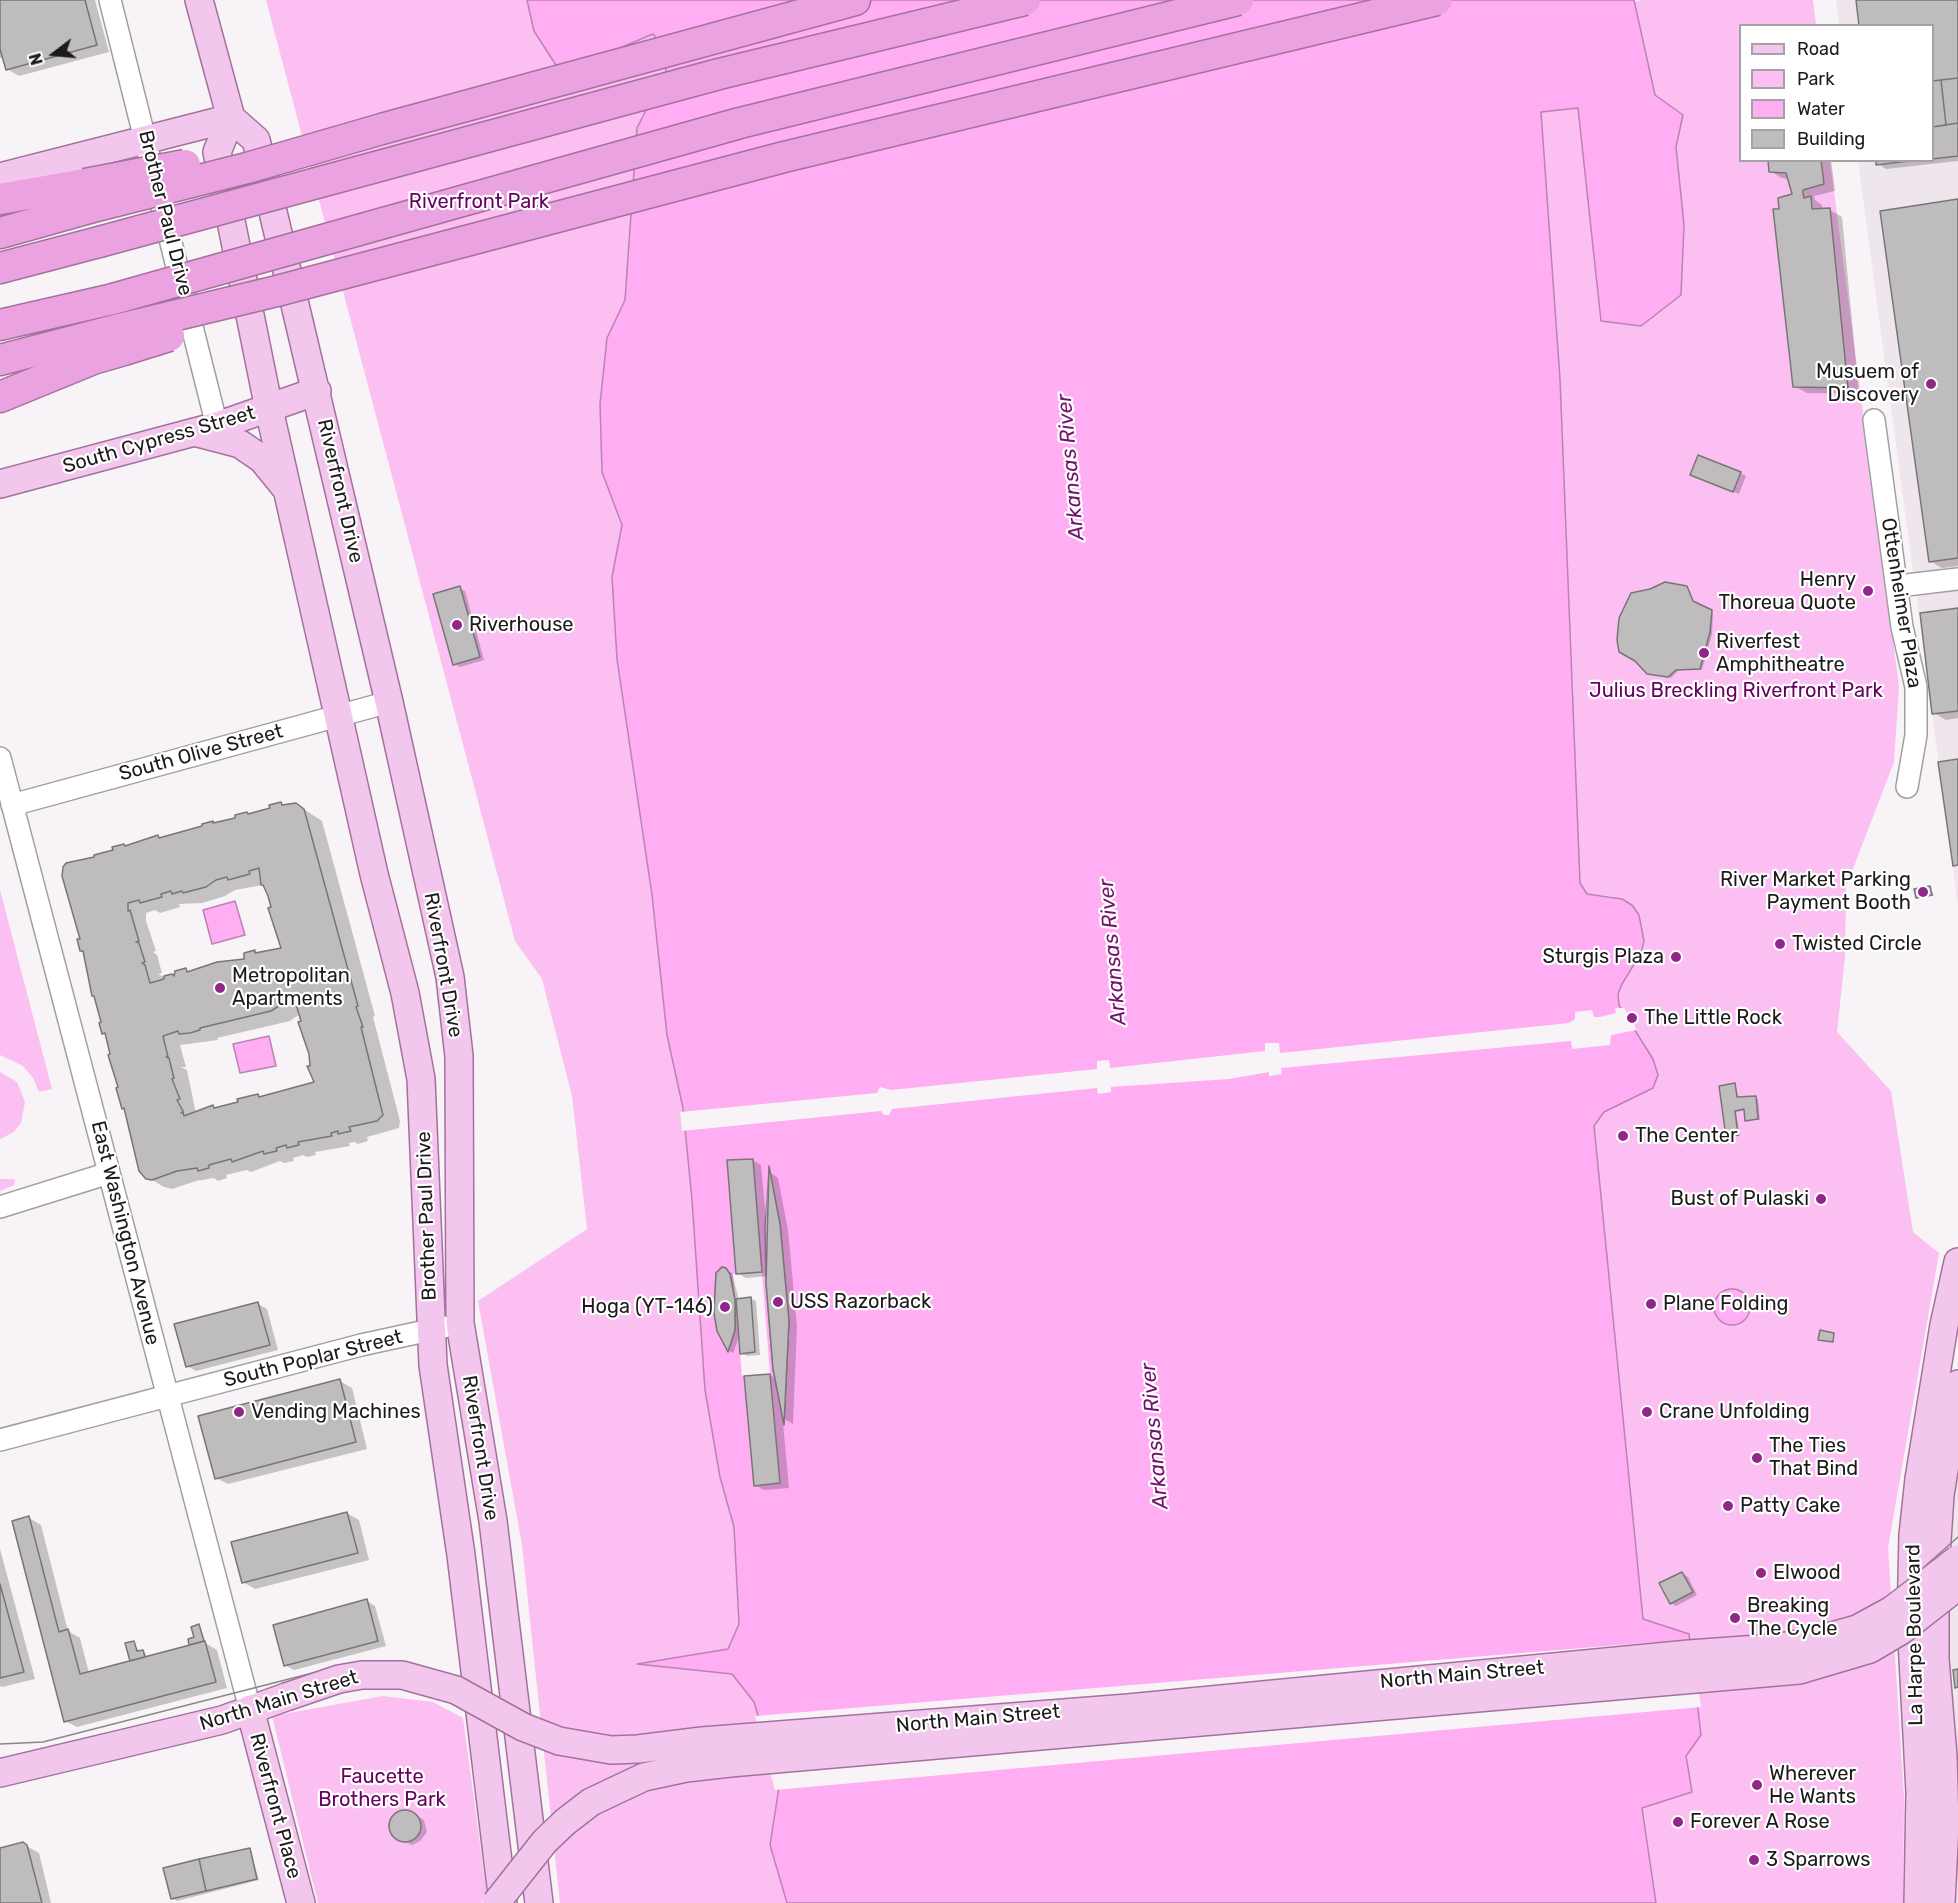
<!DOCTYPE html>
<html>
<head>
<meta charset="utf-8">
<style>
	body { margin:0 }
	#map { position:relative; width:1958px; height:1903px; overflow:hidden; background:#f7f3f6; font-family:Rubik,sans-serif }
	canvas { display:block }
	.legend { position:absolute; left:1739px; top:24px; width:195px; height:138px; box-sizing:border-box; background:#fff; border:2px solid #a4a3a4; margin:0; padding:8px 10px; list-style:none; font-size:18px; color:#1c1a1b }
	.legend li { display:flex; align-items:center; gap:12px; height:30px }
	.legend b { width:30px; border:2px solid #a4a3a4 }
	.north { position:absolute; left:24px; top:24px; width:60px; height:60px; -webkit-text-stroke:4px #fff; paint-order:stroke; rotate:254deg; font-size:16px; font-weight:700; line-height:24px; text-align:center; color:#1c1a1b }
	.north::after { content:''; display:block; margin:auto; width:21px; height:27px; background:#1c1a1b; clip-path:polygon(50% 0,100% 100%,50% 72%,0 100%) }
</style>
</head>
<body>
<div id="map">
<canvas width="1958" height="1903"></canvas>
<ul class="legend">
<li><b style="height:8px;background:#f3c7ed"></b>Road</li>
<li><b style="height:16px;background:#fbbff2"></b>Park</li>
<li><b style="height:16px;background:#ffaef4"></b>Water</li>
<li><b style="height:16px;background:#bfbcbe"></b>Building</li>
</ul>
<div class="north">N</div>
</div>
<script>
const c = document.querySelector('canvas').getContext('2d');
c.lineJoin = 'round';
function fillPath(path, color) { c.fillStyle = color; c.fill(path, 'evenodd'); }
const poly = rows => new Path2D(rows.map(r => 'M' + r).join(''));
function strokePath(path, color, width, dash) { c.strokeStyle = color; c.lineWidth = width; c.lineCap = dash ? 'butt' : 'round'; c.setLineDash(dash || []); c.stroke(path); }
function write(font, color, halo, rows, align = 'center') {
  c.font = font + ' Rubik,sans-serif'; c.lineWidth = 4.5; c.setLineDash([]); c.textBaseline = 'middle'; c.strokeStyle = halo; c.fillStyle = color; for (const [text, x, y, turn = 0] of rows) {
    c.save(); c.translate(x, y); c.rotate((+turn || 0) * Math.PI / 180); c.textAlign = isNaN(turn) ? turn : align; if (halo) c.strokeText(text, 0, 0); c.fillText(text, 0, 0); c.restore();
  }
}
fillPath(poly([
	[1836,0,1958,0,1958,906,1858,161,1932,160,1932,26,1839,25],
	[1958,1469,1958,1903,1953,1903,1947,1654,1950,1518]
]), '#efe5ed');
fillPath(poly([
	[266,0,527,0,534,31,561,72,653,34,661,44,666,71,637,128,625,300,607,338,600,404,602,472,622,525,612,577,617,659,652,895,667,1035,683,1108,692,1200,705,1390,734,1527,739,1624,728,1649,640,1663,732,1674,755,1702,779,1787,770,1845,787,1903,560,1903,522,1545,478,1301,587,1229,572,1096,542,979,515,941],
	[1642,0,1813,0,1816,25,1740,26,1740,160,1830,161,1899,686,1894,762,1846,887,1845,957,1837,1032,1891,1091,1913,1232,1939,1253,1888,1548,1904,1797,1903,1903,1656,1903,1642,1808,1701,1735,1689,1635,1643,1625,1594,1126,1604,1112,1653,1088,1635,1033,1619,1005,1618,994,1622,984,1641,953,1644,941,1639,915,1611,896,1587,894,1582,890,1580,883,1560,379,1541,112,1636,18,1634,2],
	[0,890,52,1089,39,1092,33,1078,23,1066,0,1055],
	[0,1072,17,1082,25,1102,21,1123,14,1132,0,1139],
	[0,1179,15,1179,14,1185,0,1191],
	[383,1696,433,1702,463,1718,487,1896,481,1903,318,1903,272,1716]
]), '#fbbff2');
const water = poly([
	[527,0,1634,0,1655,95,1683,115,1676,147,1684,225,1681,295,1641,326,1601,321,1578,108,1541,112,1560,379,1580,883,1587,894,1622,899,1632,905,1639,915,1644,941,1641,953,1622,984,1618,994,1619,1005,1653,1059,1658,1075,1653,1088,1604,1112,1594,1126,1643,1619,1689,1634,1701,1735,1686,1756,1692,1792,1642,1808,1656,1903,787,1903,770,1845,779,1787,754,1702,732,1674,637,1664,728,1649,739,1624,734,1527,720,1477,705,1390,692,1200,683,1108,667,1035,652,895,617,659,612,577,622,525,602,472,600,404,607,338,625,300,637,128,666,71,661,44,653,34,561,73,534,31,527,0],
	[769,1170,780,1224,789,1321,784,1422,773,1369,766,1283,765,1226,769,1170],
	[722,1267,730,1274,735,1300,735,1330,728,1351,717,1331,714,1313,716,1273,722,1267],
	[235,901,245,935,212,944,203,910,235,901],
	[269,1036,276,1066,240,1073,233,1044,269,1036],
	'1714 1307a18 18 0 1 1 36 0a18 18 0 1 1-36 0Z'
]);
fillPath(water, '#ffaef4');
strokePath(water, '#bb82b3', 1.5);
fillPath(poly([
	[1615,1008,1624,1008,1637,1030,1611,1035,1610,1045,1572,1049,1571,1041,1281,1068,1282,1074,1269,1076,1269,1072,1229,1079,1111,1087,1111,1092,1098,1094,1097,1088,892,1109,889,1115,884,1115,881,1111,682,1131,680,1112,877,1093,880,1087,891,1090,1097,1069,1097,1061,1109,1060,1110,1068,1265,1051,1265,1043,1279,1043,1280,1053,1569,1023,1575,1019,1575,1012,1592,1010,1594,1017,1600,1017,1616,1013],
	[762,1272,770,1374,742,1376,733,1274],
	[1692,1639,1701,1707,775,1790,755,1716]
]), '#f7f3f6');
fillPath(poly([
	[0,0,95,0,109,52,19,76,7,69,4,57,0,58],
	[1858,0,1958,0,1958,161,1886,169,1878,164,1877,160,1932,160,1932,26],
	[1769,160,1831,160,1835,191,1814,196,1815,200,1822,205,1823,210,1830,210,1842,217,1859,394,1807,393,1794,386,1781,210,1794,196,1789,179,1782,178,1770,171],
	[1958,201,1958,566,1942,568,1930,561],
	[1740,473,1746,476,1739,494,1698,478],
	[459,588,465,591,484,660,460,667,455,664],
	[1686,588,1695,604,1713,613,1712,634,1702,670,1679,670,1671,678,1651,674],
	[1958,610,1958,718,1946,720,1934,713],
	[281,804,286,807,299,806,322,821,375,1016,373,1017,400,1121,399,1128,367,1137,368,1141,358,1144,354,1142,349,1143,350,1146,315,1152,316,1155,307,1157,303,1155,293,1158,294,1161,284,1163,280,1161,251,1172,247,1170,226,1175,227,1178,218,1181,214,1178,196,1181,172,1189,164,1187,145,1176,126,1110,123,1108,107,1035,103,1033,93,985,79,940,82,940,96,858,158,837,162,839,204,827,212,822,216,824,237,819,247,813,251,815,272,810],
	[263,885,269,895,283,949,258,954,255,952,245,960,190,972,186,970,175,977,164,977,158,974,162,973,157,955,153,952,156,951,146,921,146,913,155,910,160,913,180,907,179,904,202,903,225,896,235,890],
	[300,1014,316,1083,261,1098,258,1095,196,1114,187,1070,181,1067,186,1067,180,1045,218,1040,217,1038,290,1021],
	[1930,888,1934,896,1917,897],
	[1735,1084,1739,1099,1758,1099,1760,1120,1746,1120,1746,1110,1736,1112,1740,1136,1730,1137,1727,1136],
	[752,1160,761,1165,766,1219,771,1173,778,1178,788,1230,797,1326,793,1424,786,1420,782,1412,789,1488,764,1490,755,1485,770,1375,777,1379,768,1276,746,1278,737,1273],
	[720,1269,732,1273,739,1300,750,1298,756,1301,760,1355,747,1356,741,1353,740,1334,733,1353,729,1351,719,1331,716,1292],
	[258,1304,267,1309,278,1350,196,1371,187,1366],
	[340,1381,352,1388,367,1449,228,1484,216,1478],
	[347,1513,359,1520,369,1560,255,1589,243,1582],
	[29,1518,41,1525,68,1631,80,1638,89,1673,132,1662,134,1643,139,1652,145,1652,147,1658,191,1646,190,1640,195,1638,199,1626,205,1643,217,1650,227,1688,77,1727,65,1721],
	[0,1549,35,1679,2,1687,0,1686],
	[1682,1573,1688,1577,1697,1595,1676,1606,1671,1603],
	[367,1601,375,1606,386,1646,294,1670,285,1665],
	[1956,1770,1958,1770,1958,1806,1957,1800],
	[408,1811,424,1820,427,1832,420,1841,412,1845,393,1837,390,1824,398,1813],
	[23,1844,39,1853,51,1903,0,1903,0,1850],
	[250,1850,259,1880,177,1901,172,1898]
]), '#0003');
const building = poly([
	[0,0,85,0,97,45,6,70,0,49,0,0],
	[1856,0,1958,0,1958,78,1932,81,1932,26,1859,26,1856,0],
	[1958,78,1958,123,1946,125,1941,80,1958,78],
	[1941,80,1946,125,1932,127,1932,81,1941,80],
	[1958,123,1958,156,1932,159,1932,127,1958,123],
	[1768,160,1821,160,1824,184,1803,190,1803,193,1804,198,1811,196,1812,209,1830,208,1848,388,1793,387,1773,209,1779,209,1778,198,1792,194,1786,173,1769,172,1768,160],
	[1876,160,1917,160,1876,165,1876,160],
	[1958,199,1958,558,1929,562,1880,211,1958,199],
	[1698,455,1741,472,1733,492,1690,475,1698,455],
	[1665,582,1687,586,1693,601,1712,610,1710,632,1700,669,1676,670,1668,677,1647,674,1635,661,1619,652,1617,640,1619,618,1631,593,1650,589,1665,582],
	[460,586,480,657,453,665,433,594,460,586],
	[1958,608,1958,711,1932,714,1920,613,1958,608],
	[1958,759,1958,865,1953,866,1938,762,1958,759],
	[281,802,282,805,296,803,304,809,358,1006,356,1007,363,1027,361,1027,383,1115,377,1121,349,1127,351,1131,338,1134,338,1131,331,1133,332,1136,298,1142,299,1145,287,1148,286,1145,276,1148,277,1151,264,1154,263,1151,232,1162,231,1159,209,1165,209,1168,198,1171,197,1168,177,1171,152,1180,146,1179,139,1171,124,1108,122,1109,116,1088,118,1087,108,1055,110,1054,105,1033,102,1034,99,1023,101,1022,94,996,92,996,83,951,80,951,77,939,80,939,62,876,63,867,66,863,94,857,94,855,113,850,112,847,124,844,125,846,158,835,159,838,202,826,202,824,213,821,213,823,235,818,235,815,247,812,248,814,270,808,269,805,281,802],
	[259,868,261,885,263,885,268,896,271,907,268,908,281,948,255,953,255,950,244,953,244,959,217,962,187,972,186,968,175,971,174,976,172,974,164,976,164,979,150,983,145,965,142,963,145,962,139,943,136,942,139,941,130,910,128,911,128,903,139,900,140,903,162,897,161,894,171,891,172,894,182,891,183,893,206,887,216,880,227,877,228,880,250,874,249,871,259,868],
	[295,1001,301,1021,298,1022,309,1054,310,1066,307,1066,314,1082,259,1097,258,1094,237,1099,238,1102,214,1108,213,1105,184,1116,183,1112,181,1113,183,1111,177,1100,180,1099,172,1079,174,1078,169,1058,166,1057,168,1057,163,1036,178,1031,179,1034,190,1033,200,1030,200,1028,271,1011,282,1004,295,1001],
	[1930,886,1932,895,1916,898,1914,889,1930,886],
	[1735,1083,1737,1097,1756,1096,1758,1119,1745,1121,1744,1109,1735,1111,1738,1135,1726,1137,1719,1086,1735,1083],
	[753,1159,762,1272,736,1274,727,1160,753,1159],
	[769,1166,780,1224,789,1321,784,1425,773,1369,766,1283,769,1166],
	[722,1267,726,1268,730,1274,735,1300,735,1330,728,1352,717,1331,714,1313,716,1273,722,1267],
	[751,1297,755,1352,740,1354,736,1299,751,1297],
	[258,1302,270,1345,186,1367,174,1324,258,1302],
	[1820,1330,1834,1333,1833,1342,1818,1340,1820,1330],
	[770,1374,780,1483,754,1486,744,1376,770,1374],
	[340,1379,356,1442,215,1479,198,1416,340,1379],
	[347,1512,358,1553,242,1583,231,1542,347,1512],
	[29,1516,59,1632,68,1629,80,1674,205,1641,216,1682,64,1722,12,1521,29,1516],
	[1682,1572,1693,1592,1670,1604,1659,1583,1682,1572],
	[0,1584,24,1672,0,1678,0,1584],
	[367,1599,378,1641,284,1666,273,1625,367,1599],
	[199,1624,204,1641,189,1645,188,1639,194,1637,191,1627,199,1624],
	[134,1641,137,1651,143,1650,145,1657,130,1661,125,1643,134,1641],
	[1958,1669,1958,1687,1955,1688,1953,1670,1958,1669],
	'389 1826a16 16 0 1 1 32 0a16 16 0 1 1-32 0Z',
	[23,1842,27,1845,42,1903,0,1903,0,1848,23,1842],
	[250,1848,257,1879,206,1891,199,1859,250,1848],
	[199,1859,206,1891,171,1899,163,1868,199,1859]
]);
fillPath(building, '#bfbcbe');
strokePath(building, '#787577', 1.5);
const minor = poly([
	[110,0,217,426],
	[1874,420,1902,627,1916,687,1916,735,1907,787],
	[1898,586,1958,579],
	[0,758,250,1709],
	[12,805,389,702],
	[0,1207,109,1173],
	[0,1440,361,1345,444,1327]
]);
const major = poly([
	[199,0,231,118,256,140,389,702,450,977,459,1056,460,1323,493,1521,539,1903],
	[231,118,217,152,269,409,374,874,405,993,421,1079,433,1365,461,1555,503,1903],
	[0,177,231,118],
	[198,433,240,444,262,459,284,486],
	[0,484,217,426,317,391],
	[250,1709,301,1903],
	[0,1773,222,1720,286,1697],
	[1918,1903,1920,1792,1911,1621,1913,1535,1919,1479,1944,1325,1958,1262],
	[1941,1903,1945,1824,1943,1756,1935,1659,1935,1571,1940,1495,1958,1384]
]);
const highway = poly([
	[385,128,855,0],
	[0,199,85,184],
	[0,233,89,208],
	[0,268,99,242],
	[0,325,113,299],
	[0,360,119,329],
	[0,397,93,359,124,350]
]);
strokePath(minor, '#a29fa1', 24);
strokePath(major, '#a3729c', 30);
strokePath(highway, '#a3729c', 33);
strokePath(minor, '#fff', 21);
strokePath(major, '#f3c7ed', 27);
strokePath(highway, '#eba2e1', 30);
strokePath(poly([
	[0,1744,43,1742,332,1668,368,1662,388,1662,427,1669,451,1677,545,1726,595,1738,619,1740,1795,1638,1842,1624,1887,1600,1958,1537]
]), '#8a8789', 1.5);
const majorBridge = poly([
	[286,1697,339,1679,362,1675,402,1675,456,1690,523,1727,559,1741,611,1750,638,1749,702,1741,1128,1708,1689,1654,1773,1648,1811,1642,1857,1629,1892,1610,1958,1559],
	[496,1903,545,1841,565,1822,591,1802,644,1777,686,1768,730,1763,1799,1670,1870,1649,1902,1630,1958,1586]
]);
const highwayBridge = poly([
	[85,184,185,165],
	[89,208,247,168,385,128],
	[99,242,719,74,1025,0],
	[113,299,740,123,1238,0],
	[119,329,277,291,784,157,1437,0],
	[124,350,169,336]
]);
strokePath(majorBridge, '#a3729c', 30, []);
strokePath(highwayBridge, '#a3729c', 33, []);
strokePath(majorBridge, '#f3c7ed', 27);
strokePath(highwayBridge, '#eba2e1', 30);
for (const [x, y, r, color] of [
	[1931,384,6,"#912689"],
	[1868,591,6,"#912689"],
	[457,625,6,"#912689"],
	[1704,653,6,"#912689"],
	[1923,892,6,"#912689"],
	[1780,944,6,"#912689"],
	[1676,957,6,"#912689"],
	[220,988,6,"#912689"],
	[1632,1018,6,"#912689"],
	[1623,1136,6,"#912689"],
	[1821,1199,6,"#912689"],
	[778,1302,6,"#912689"],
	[1651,1304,6,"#912689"],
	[725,1307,6,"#912689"],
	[239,1412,6,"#912689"],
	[1647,1412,6,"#912689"],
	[1757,1458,6,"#912689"],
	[1728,1506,6,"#912689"],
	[1761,1573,6,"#912689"],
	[1735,1618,6,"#912689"],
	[1757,1785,6,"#912689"],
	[1678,1822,6,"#912689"],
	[1754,1860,6,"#912689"]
]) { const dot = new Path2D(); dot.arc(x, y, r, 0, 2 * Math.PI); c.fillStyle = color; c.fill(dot); strokePath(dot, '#fff', 2); }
write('20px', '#660160', '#fff', [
	["Riverfront Park",479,202],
	["Julius Breckling Riverfront Park",1736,691],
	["Faucette",382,1777],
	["Brothers Park",382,1800]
]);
write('20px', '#1c1a1b', '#fff', [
	["Brother Paul Drive",165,213,76],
	["South Cypress Street",159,440,-16],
	["Riverfront Drive",340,491,77],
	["Ottenheimer Plaza",1901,603,81],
	["South Olive Street",201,753,-15],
	["Riverfront Drive",443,965,80],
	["Brother Paul Drive",427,1216,-92],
	["East Washington Avenue",125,1233,76],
	["South Poplar Street",313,1359,-14],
	["Riverfront Drive",480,1448,81],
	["La Harpe Boulevard",1915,1635,-91],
	["North Main Street",1462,1675,-5],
	["North Main Street",279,1701,-17],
	["North Main Street",978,1719,-5],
	["Riverfront Place",275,1806,75]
]);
write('20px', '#1c1a1b', '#fff', [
	["Musuem of",1919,372,"right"],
	["Discovery",1919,395,"right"],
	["Henry",1856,580,"right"],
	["Thoreua Quote",1856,603,"right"],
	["Riverhouse",469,625],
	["Riverfest",1716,642],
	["Amphitheatre",1716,665],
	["River Market Parking",1911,880,"right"],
	["Payment Booth",1911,903,"right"],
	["Twisted Circle",1792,944],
	["Sturgis Plaza",1664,957,"right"],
	["Metropolitan",232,976],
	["Apartments",232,999],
	["The Little Rock",1644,1018],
	["The Center",1635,1136],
	["Bust of Pulaski",1809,1199,"right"],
	["USS Razorback",790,1302],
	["Plane Folding",1663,1304],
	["Hoga (YT-146)",713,1307,"right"],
	["Vending Machines",251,1412],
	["Crane Unfolding",1659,1412],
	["The Ties",1769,1446],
	["That Bind",1769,1469],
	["Patty Cake",1740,1506],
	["Elwood",1773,1573],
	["Breaking",1747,1606],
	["The Cycle",1747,1629],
	["Wherever",1769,1774],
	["He Wants",1769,1797],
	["Forever A Rose",1690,1822],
	["3 Sparrows",1766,1860]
], 'left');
write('italic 21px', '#71136b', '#fff', [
	["Arkansas River",1071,467,-95],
	["Arkansas River",1113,952,-95],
	["Arkansas River",1155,1436,-95]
]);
</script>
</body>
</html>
